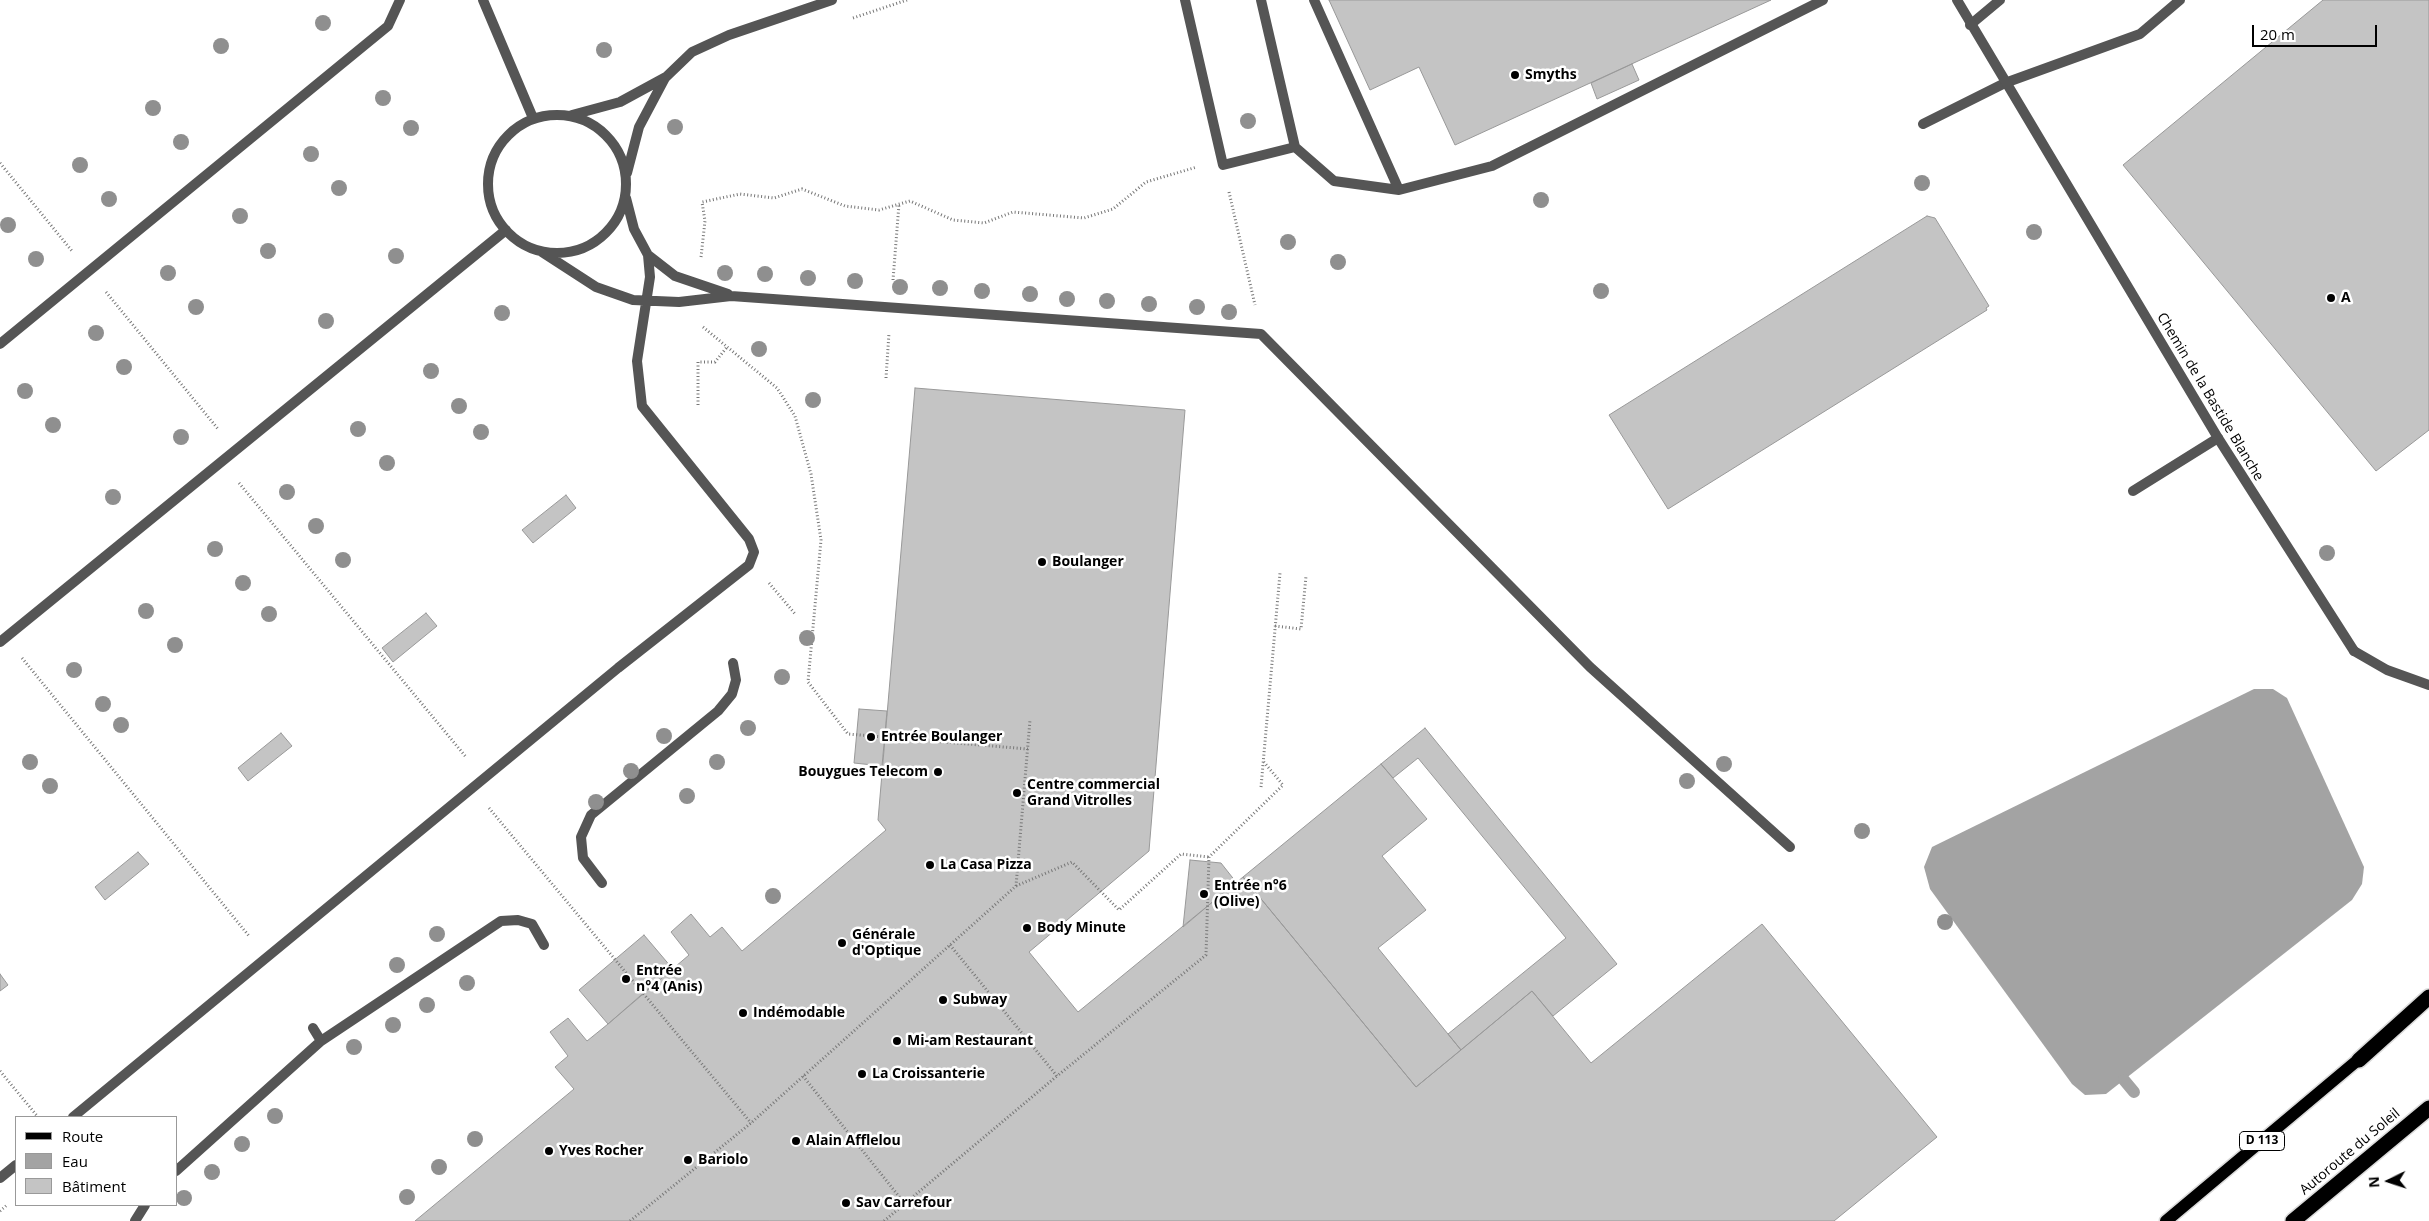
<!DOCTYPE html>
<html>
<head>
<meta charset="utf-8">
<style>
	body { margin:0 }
	#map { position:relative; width:2429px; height:1221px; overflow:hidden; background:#fff; font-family:"Open Sans",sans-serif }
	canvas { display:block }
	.legend { position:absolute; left:15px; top:1116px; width:162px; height:90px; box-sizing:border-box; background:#fff; border:1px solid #999; margin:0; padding:6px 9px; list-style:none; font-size:15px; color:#000 }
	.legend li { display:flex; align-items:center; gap:10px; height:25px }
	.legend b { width:25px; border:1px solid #999 }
	.north { position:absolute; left:2364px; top:1156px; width:50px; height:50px; -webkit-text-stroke:4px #fff; paint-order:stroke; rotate:266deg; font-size:14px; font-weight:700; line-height:20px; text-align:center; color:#000 }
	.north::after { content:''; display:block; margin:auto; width:18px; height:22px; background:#000; clip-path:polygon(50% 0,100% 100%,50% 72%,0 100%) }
	.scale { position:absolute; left:2252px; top:25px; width:125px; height:22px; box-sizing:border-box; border:2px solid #000; border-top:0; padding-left:6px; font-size:15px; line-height:18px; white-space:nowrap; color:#000; -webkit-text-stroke:4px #fff; paint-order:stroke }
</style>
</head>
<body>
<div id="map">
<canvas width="2429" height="1221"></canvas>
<ul class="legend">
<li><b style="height:6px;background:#000"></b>Route</li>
<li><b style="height:14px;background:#a3a3a3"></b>Eau</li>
<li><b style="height:14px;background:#c4c4c4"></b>Bâtiment</li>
</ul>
<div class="north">N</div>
<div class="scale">20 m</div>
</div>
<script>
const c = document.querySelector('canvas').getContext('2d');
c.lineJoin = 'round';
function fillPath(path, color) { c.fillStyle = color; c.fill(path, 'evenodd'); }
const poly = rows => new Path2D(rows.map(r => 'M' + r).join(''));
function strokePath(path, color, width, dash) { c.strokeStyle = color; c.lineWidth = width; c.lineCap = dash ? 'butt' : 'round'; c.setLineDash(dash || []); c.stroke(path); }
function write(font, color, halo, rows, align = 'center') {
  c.font = font + ' "Open Sans",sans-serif'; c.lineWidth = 5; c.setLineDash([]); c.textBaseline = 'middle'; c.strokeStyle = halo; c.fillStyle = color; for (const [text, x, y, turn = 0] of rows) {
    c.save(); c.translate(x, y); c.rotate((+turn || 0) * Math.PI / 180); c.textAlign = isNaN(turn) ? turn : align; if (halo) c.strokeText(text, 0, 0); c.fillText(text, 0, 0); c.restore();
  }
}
fillPath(poly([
	[2254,689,2273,689,2287,698,2364,867,2362,884,2352,900,2106,1094,2085,1095,2072,1084,1930,889,1924,867,1932,847]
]), '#a3a3a3');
strokePath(poly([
	[2124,1080,2134,1092]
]), '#a3a3a3', 12);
const building = poly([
	[1329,0,1771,0,1455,145,1419,67,1370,90,1329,0],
	[2323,0,2429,0,2429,430,2376,471,2123,165,2323,0],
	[1632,64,1639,80,1597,99,1591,83,1632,64],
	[1927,216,1935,218,1989,306,1986,308,1987,310,1668,509,1609,415,1927,216],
	[915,388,1185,410,1149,851,1029,952,1078,1012,1243,877,1416,1087,1532,991,1591,1063,1762,924,1937,1137,1834,1221,415,1221,574,1089,555,1067,568,1056,550,1032,568,1018,587,1041,608,1024,689,955,671,932,691,914,710,937,722,927,742,951,886,830,878,820,915,388],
	[566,495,576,508,533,543,522,530,566,495],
	[426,613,437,626,393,662,382,648,426,613],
	[859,709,887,711,882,766,854,763,859,709],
	[1425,728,1617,964,1553,1016,1532,991,1461,1050,1448,1034,1566,938,1418,758,1393,778,1381,764,1425,728],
	[281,733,292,746,248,781,238,768,281,733],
	[1381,764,1427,819,1382,856,1426,910,1378,948,1461,1050,1416,1087,1243,877,1381,764],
	[138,852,149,864,105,900,95,887,138,852],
	[1190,860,1221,863,1236,882,1183,927,1190,860],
	[644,935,672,968,608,1024,579,990,644,935],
	[0,974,8,985,0,991,0,974]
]);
fillPath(building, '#c4c4c4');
strokePath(building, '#999', 1);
const primary = poly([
	[2166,1221,2365,1054]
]);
const highway = poly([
	[2359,1060,2429,997],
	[2293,1221,2429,1108]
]);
strokePath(primary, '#dbdbdb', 15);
strokePath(highway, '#dbdbdb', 18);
strokePath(poly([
	[853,18,907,0],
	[0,163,72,251],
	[1229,192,1255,305],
	[701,257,705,221,702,202,740,194,774,198,802,189,845,206,879,210,910,201,953,220,984,223,1013,212,1084,218,1113,209,1146,182,1197,167],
	[893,280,899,204],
	[106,292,218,429],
	[703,327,777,388,795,416,811,474,821,540,808,682,848,734,1028,749],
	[886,378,889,333],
	[698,405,698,362,715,362,727,347],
	[239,483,466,757],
	[769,583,796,615],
	[1275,626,1301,629,1306,576],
	[22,658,249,936],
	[1261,787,1280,573],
	[489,808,751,1123],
	[1016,886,1072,862,1119,910,1181,854,1209,857],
	[950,945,1057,1076,1206,955,1209,857,1283,785,1263,761],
	[0,1071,38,1117],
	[803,1076,905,1204],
	[0,1211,7,1205],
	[630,1221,751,1123,1016,886,1030,720],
	[884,1221,1057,1076]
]), '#777', 3, [1, 2.5]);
strokePath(poly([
	[1185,0,1223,165,1295,147],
	[1261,0,1295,147,1334,181,1399,190,1492,166,1823,0],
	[1314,0,1399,190],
	[1970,25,2000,0],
	[1923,124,2005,83,2140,34,2180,0],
	[0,344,388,26,400,0],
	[2133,491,2218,438],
	[2354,651,2387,670,2429,685],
	[602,883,583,858,581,837,591,815,718,711,732,694,736,680,733,663],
	[321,1041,501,921,518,920,532,924,544,945],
	[176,1171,321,1041,313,1028],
	[135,1221,145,1205]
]), '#555', 10);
strokePath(poly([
	[483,0,533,118],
	[1957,0,2218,438,2354,651],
	'488 184a69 69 0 1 1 138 0a69 69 0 1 1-138 0Z',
	[572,115,620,102,666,77,692,52,729,35,832,0],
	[627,173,639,127,665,78],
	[626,198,634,229,648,255,675,276,728,294],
	[542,252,596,287,633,300,679,302,731,296,1261,334,1590,667,1790,847],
	[0,642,506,230],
	[73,1117,618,668,749,565,754,552,749,539,642,406,637,361,650,277,648,255],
	[0,1178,16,1165]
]), '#555', 10);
strokePath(primary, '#000', 12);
strokePath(highway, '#000', 15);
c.fillStyle = '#8f8f8f';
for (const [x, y] of [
	[323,23],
	[221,46],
	[604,50],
	[383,98],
	[153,108],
	[1248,121],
	[675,127],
	[411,128],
	[181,142],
	[311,154],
	[80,165],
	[1922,183],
	[339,188],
	[109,199],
	[1541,200],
	[240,216],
	[8,225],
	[2034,232],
	[1288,242],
	[268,251],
	[396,256],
	[36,259],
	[1338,262],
	[168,273],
	[725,273],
	[765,274],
	[808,278],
	[855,281],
	[900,287],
	[940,288],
	[982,291],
	[1601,291],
	[1030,294],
	[1067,299],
	[1107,301],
	[1149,304],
	[196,307],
	[1197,307],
	[1229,312],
	[502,313],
	[326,321],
	[96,333],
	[759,349],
	[124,367],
	[431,371],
	[25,391],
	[813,400],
	[459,406],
	[53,425],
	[358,429],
	[481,432],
	[181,437],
	[387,463],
	[287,492],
	[113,497],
	[316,526],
	[215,549],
	[2327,553],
	[343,560],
	[243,583],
	[146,611],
	[269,614],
	[807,638],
	[175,645],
	[74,670],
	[782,677],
	[103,704],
	[121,725],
	[748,728],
	[664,736],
	[30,762],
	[717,762],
	[1724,764],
	[631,771],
	[1687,781],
	[50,786],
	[687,796],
	[596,802],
	[1862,831],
	[773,896],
	[1945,922],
	[437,934],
	[397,965],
	[467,983],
	[427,1005],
	[393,1025],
	[354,1047],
	[275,1116],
	[475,1139],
	[242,1144],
	[439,1167],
	[212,1172],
	[407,1197],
	[184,1198]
]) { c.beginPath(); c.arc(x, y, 8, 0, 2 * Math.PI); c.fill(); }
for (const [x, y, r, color] of [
	[1515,75,5,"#000"],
	[2331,298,5,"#000"],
	[1042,562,5,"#000"],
	[871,737,5,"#000"],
	[938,772,5,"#000"],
	[1017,793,5,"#000"],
	[930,865,5,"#000"],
	[1204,894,5,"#000"],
	[1027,928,5,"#000"],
	[842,943,5,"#000"],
	[626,979,5,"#000"],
	[943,1000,5,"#000"],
	[743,1013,5,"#000"],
	[897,1041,5,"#000"],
	[862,1074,5,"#000"],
	[796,1141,5,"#000"],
	[549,1151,5,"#000"],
	[688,1160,5,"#000"],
	[846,1203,5,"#000"]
]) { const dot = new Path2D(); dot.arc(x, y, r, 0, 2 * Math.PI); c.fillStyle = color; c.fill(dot); strokePath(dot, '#fff', 2); }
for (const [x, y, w] of [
	[2262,1141,45]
]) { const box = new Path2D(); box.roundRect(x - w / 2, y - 9.5, w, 19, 4); c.fillStyle = '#fff'; c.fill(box); strokePath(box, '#000', 1); }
write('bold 12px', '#000', null, [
	["D 113",2262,1141]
]);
write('bold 14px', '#000', '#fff', [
	["Smyths",1525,75],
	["A",2341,298],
	["Boulanger",1052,562],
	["Entrée Boulanger",881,737],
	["Bouygues Telecom",928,772,"right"],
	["Centre commercial",1027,785],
	["Grand Vitrolles",1027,801],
	["La Casa Pizza",940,865],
	["Entrée n°6",1214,886],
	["(Olive)",1214,902],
	["Body Minute",1037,928],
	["Générale",852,935],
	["d'Optique",852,951],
	["Entrée",636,971],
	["n°4 (Anis)",636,987],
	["Subway",953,1000],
	["Indémodable",753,1013],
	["Mi-am Restaurant",907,1041],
	["La Croissanterie",872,1074],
	["Alain Afflelou",806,1141],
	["Yves Rocher",559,1151],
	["Bariolo",698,1160],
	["Sav Carrefour",856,1203]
], 'left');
write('14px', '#000', '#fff', [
	["Chemin de la Bastide Blanche",2210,397,59],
	["Autoroute du Soleil",2350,1152,-40]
]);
</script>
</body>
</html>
